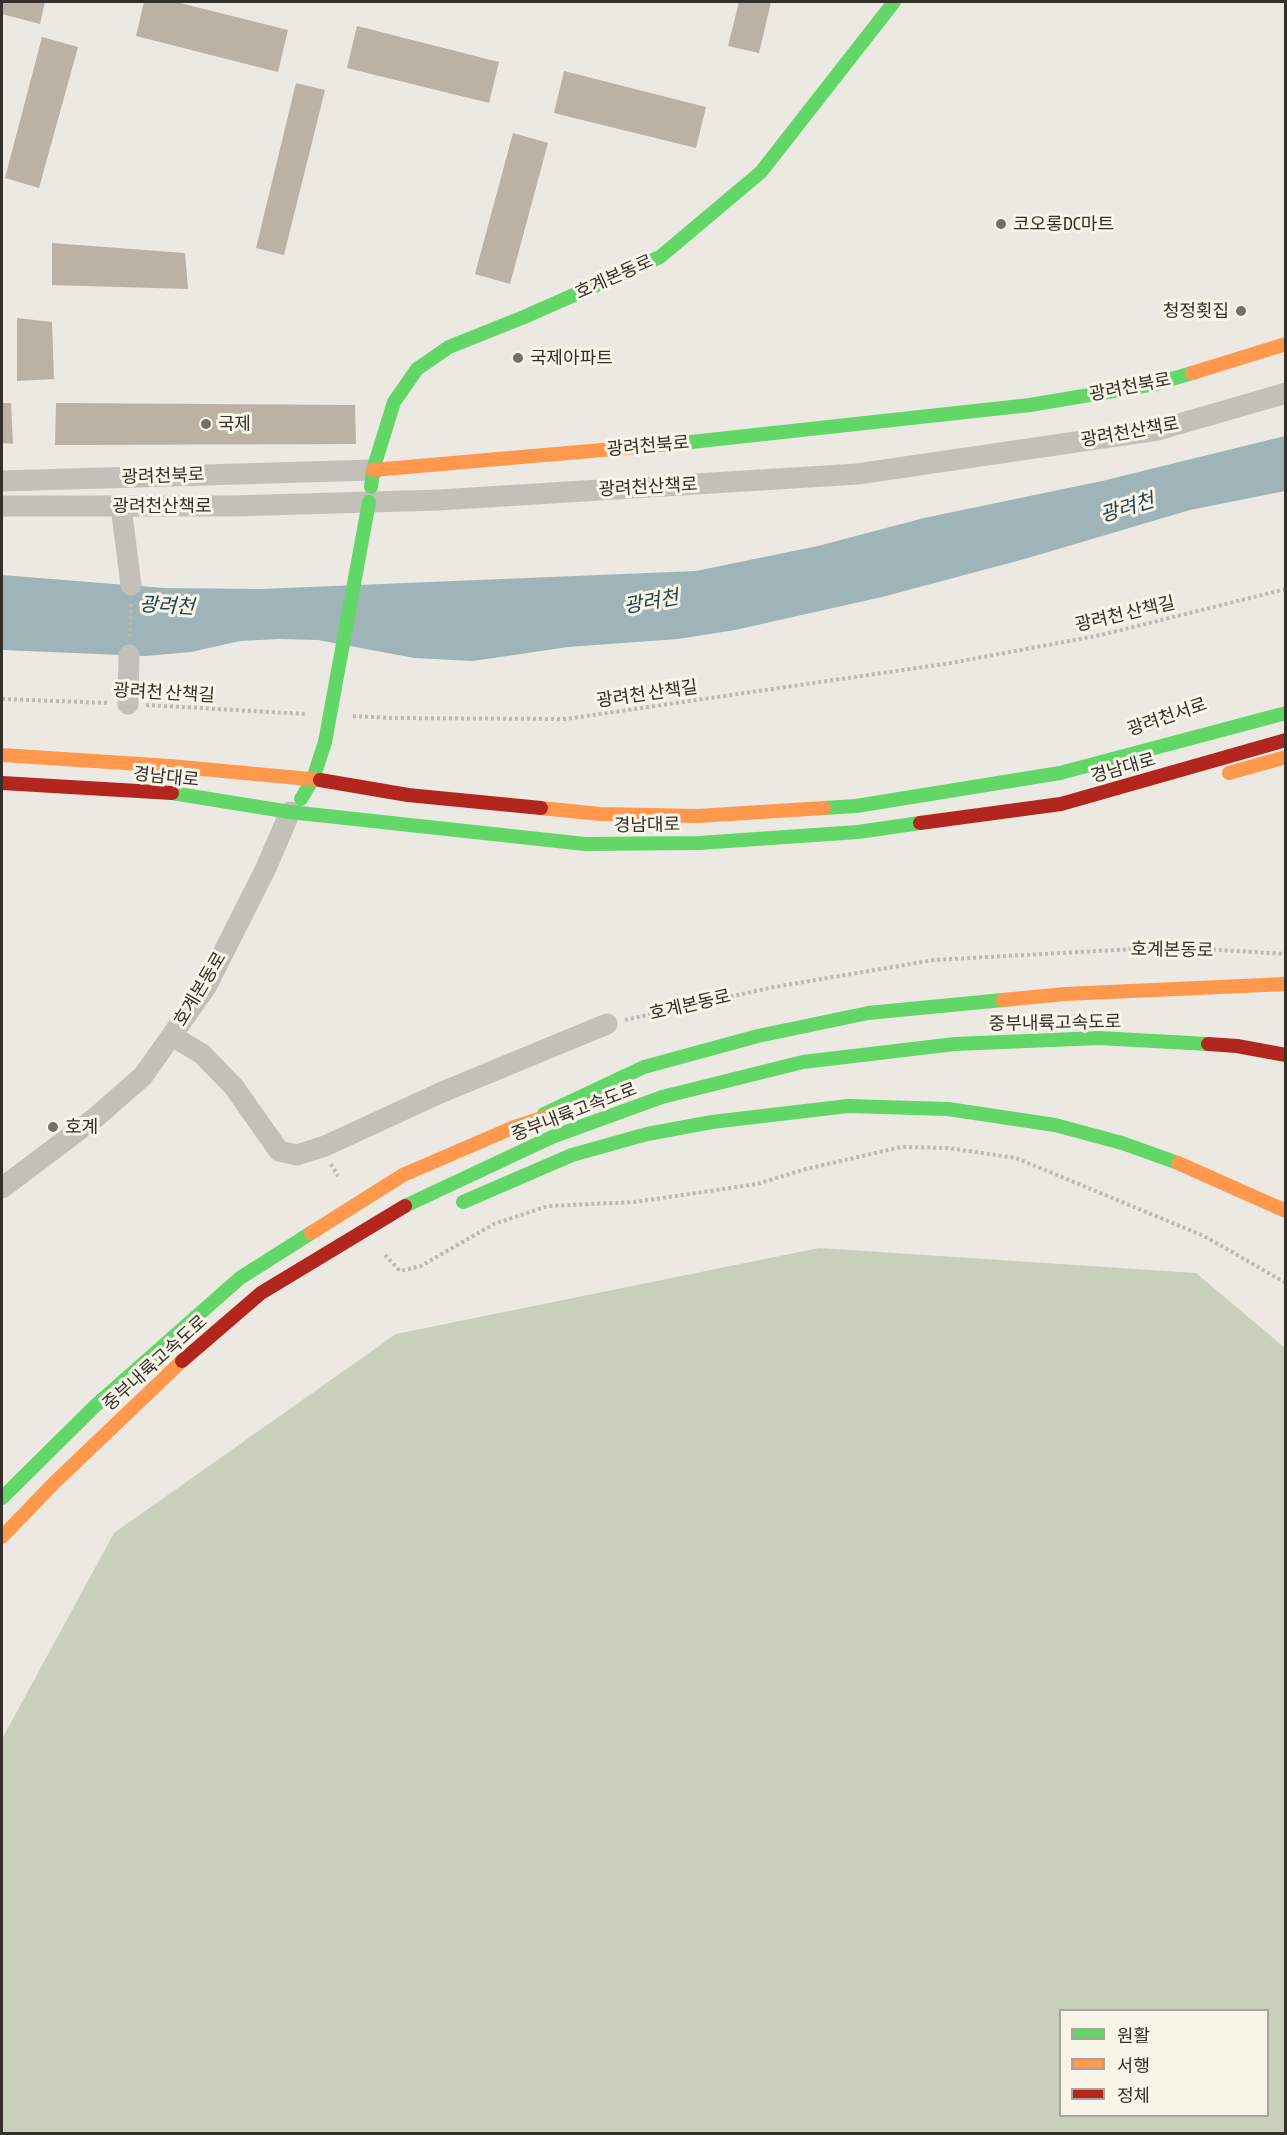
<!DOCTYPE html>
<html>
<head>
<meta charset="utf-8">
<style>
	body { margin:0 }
	#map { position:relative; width:1287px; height:2135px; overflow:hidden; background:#ebe9e1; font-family:"Asap Condensed","Noto Sans KR",sans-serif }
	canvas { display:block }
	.frame { position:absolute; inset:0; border:3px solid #342f29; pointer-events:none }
	.legend { position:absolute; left:1059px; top:2009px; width:210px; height:108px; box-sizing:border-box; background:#f7f4e8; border:2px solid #a9a59c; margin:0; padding:8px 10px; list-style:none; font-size:18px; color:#342f29 }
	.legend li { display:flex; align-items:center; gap:12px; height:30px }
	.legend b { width:30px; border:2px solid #a9a59c }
</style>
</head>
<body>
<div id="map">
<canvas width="1287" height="2135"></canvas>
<div class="frame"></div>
<ul class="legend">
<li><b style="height:8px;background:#63d668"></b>원활</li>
<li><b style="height:8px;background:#ff974d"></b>서행</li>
<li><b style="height:8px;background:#b3261e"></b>정체</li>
</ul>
</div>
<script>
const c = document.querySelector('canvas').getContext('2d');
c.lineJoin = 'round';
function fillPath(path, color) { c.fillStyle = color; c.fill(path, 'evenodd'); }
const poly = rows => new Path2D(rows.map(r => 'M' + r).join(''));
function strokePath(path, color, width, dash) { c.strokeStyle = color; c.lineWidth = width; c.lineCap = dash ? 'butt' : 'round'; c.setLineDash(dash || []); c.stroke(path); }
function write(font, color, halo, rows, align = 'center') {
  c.font = font + ' "Asap Condensed","Noto Sans KR",sans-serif'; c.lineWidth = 6; c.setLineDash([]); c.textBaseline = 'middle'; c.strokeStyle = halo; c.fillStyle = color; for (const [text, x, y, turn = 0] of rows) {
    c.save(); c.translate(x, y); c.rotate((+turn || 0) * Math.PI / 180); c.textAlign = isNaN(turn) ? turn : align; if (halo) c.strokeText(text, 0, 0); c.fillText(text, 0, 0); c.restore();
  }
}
fillPath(poly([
	[819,1248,1196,1273,1285,1348,1285,2133,2,2133,2,1739,114,1533,396,1334],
	[1060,2010,1268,2010,1268,2116,1060,2116]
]), '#c8d0bc');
fillPath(poly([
	[1285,436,1285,491,1190,510,1028,558,882,597,735,630,678,639,568,647,473,661,414,658,318,640,279,639,240,641,191,652,145,656,2,650,2,575,164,588,261,589,696,571,818,546,924,518,1102,481]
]), '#9fb4b9');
fillPath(poly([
	[2,2,45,2,40,24,2,14],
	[144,2,176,2,288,30,278,72,136,36],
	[739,2,771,2,759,53,728,46],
	[357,26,499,62,489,103,347,68],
	[42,37,78,47,39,188,5,178],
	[564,71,706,107,696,148,554,113],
	[296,83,325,90,284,255,256,248],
	[513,133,548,143,510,284,475,274],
	[52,243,185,253,188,289,52,285],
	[17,318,52,322,54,379,17,381],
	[2,403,11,403,13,444,2,443],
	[56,403,355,405,356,444,55,445]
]), '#bcb1a5');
strokePath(poly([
	[130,637,131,602],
	[2,699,109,703],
	[146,705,306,714],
	[353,716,393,718,566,719,951,663,1101,635,1286,589],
	[625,1020,774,987,934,960,1170,947,1286,954],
	[331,1164,338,1176],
	[385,1255,400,1271,421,1266,494,1224,548,1206,635,1202,757,1184,806,1169,901,1147,948,1148,1016,1158,1204,1236,1286,1283]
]), '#bcb9b2', 4, [3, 3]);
strokePath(poly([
	[2,481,373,470],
	[2,506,232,506,439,500,857,474,1158,430,1286,393],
	[121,506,131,585],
	[128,704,129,655],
	[172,1036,202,1054,234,1087,279,1151,297,1155,325,1146,440,1093,607,1024],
	[2,1188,95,1118,143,1076,206,987,266,868,290,812]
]), '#c3c0ba', 21);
strokePath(poly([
	[682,443,1030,405,1155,384,1192,373],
	[371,487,373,470,394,402,417,369,449,347,524,317,660,257,761,172,894,2],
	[172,793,290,812,585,844,699,843,858,832,920,823],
	[301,799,313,779,325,742],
	[824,808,856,806,1060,773,1286,713],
	[544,1114,644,1067,758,1036,868,1013,1003,1000],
	[463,1202,572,1155,647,1134,712,1122,848,1106,948,1109,1055,1125,1122,1143,1178,1163],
	[405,1206,552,1137,662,1097,803,1062,955,1044,1099,1038,1208,1044],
	[2,1498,95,1406,240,1278,311,1233]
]), '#63d668', 14);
strokePath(poly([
	[1192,373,1286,344],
	[373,470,682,443],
	[2,755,170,766,320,780],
	[1229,773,1286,757],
	[541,808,600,814,698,816,824,808],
	[1003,1000,1065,994,1286,984],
	[1178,1163,1286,1211],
	[311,1233,403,1175,512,1128,566,1110],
	[2,1537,54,1483,182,1361]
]), '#ff974d', 14);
strokePath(poly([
	[320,780,408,795,541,808],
	[2,783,172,793],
	[920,823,1061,804,1286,740],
	[1208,1044,1237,1046,1286,1055],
	[182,1361,261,1293,405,1206]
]), '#b3261e', 14);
strokePath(poly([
	[325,742,369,502]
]), '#63d668', 14);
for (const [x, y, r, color] of [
	[1001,224,6,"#747069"],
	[1241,311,6,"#747069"],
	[518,358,6,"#747069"],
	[206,424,6,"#747069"],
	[53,1127,6,"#747069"]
]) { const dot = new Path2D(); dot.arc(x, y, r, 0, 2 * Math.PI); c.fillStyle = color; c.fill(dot); strokePath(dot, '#f7f4e8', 2); }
write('18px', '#342f29', '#f7f4e8', [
	["코오롱DC마트",1013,224],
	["청정횟집",1229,311,"right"],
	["국제아파트",530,358],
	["국제",218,424],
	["호계",65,1127]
], 'left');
write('18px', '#342f29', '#f7f4e8', [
	["호계본동로",614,277,-24],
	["광려천북로",1130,387,-11],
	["광려천산책로",1130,432,-10],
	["광려천북로",648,446,-5],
	["광려천북로",163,476,-2],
	["광려천산책로",648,487,-3],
	["광려천산책로",162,506],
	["광려천 산책길",1125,614,-13],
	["광려천 산책길",164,693,3],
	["광려천 산책길",647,694,-8],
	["광려천서로",1167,717,-19],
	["경남대로",1123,768,-16],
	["경남대로",166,777,6],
	["경남대로",647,825,-1],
	["호계본동로",1172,950,1],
	["호계본동로",200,989,-59],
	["호계본동로",690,1005,-13],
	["중부내륙고속도로",1055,1023,-1],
	["중부내륙고속도로",574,1112,-21],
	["중부내륙고속도로",155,1363,-42]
]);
write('italic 20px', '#234250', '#f7f4e8', [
	["광려천",1127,508,-17],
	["광려천",651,602,-10],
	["광려천",167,606,3]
]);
</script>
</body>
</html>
